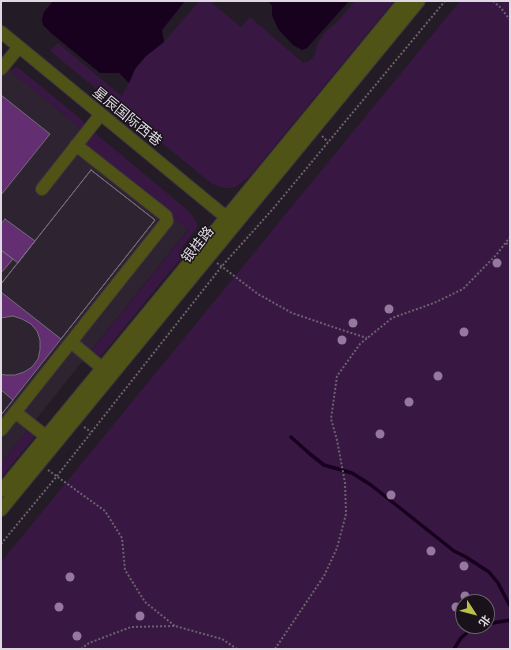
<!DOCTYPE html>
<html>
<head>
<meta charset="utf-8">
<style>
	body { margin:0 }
	#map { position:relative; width:511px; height:650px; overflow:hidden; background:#231b25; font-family:"Zilla Slab","Noto Sans SC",serif }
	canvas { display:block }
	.frame { position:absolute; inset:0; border:2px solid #dfdae1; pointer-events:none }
	.north { position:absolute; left:455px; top:594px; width:40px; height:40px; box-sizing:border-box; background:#19121b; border:1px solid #68626a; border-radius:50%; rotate:126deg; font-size:11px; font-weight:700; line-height:16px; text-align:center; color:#dfdae1 }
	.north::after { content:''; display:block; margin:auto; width:14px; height:18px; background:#b8c147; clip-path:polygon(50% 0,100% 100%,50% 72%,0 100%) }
</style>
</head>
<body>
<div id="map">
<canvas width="511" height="650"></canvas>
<div class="frame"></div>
<div class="north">北</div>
</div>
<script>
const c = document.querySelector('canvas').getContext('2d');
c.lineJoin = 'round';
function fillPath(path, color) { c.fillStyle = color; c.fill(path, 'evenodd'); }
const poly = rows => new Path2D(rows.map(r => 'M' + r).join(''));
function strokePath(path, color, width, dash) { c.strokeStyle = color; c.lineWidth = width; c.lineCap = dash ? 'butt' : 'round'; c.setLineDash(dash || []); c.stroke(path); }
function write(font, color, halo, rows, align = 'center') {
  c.font = font + ' "Zilla Slab","Noto Sans SC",serif'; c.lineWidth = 3; c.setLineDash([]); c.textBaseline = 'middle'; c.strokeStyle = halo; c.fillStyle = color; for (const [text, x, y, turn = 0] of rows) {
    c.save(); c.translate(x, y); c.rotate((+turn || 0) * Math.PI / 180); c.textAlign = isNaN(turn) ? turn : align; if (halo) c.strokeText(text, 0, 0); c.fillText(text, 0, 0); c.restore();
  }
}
fillPath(poly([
	[1,63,194,222,1,463]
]), '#2e2331');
fillPath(poly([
	[199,1,210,1,241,27,250,17,303,63,310,61,315,54,317,44,326,31,336,23,355,1,394,1,249,177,234,188,224,188,212,184,50,51,58,43,122,96,135,69,146,56,164,42],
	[460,1,510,1,510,649,1,649,1,562],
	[463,602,487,602,487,626,463,626],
	[16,67,20,69,82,120,85,124,83,131,10,71],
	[95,133,190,212,197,223,197,228,183,246,181,252,181,258,101,356,97,354,92,350,188,230,91,150,87,146,87,141,90,137],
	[28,429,32,433,34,436,33,439,1,478,1,463]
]), '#381842');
fillPath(poly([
	[53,1,185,1,162,30,164,42,146,56,135,69,129,83,119,73,100,73,51,33,43,25,42,19,44,12],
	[268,1,349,1,307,48,302,50,293,45,278,29,272,15,272,6]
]), '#18001f');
strokePath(poly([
	[291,437,310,454,324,465,352,473,371,485,454,551,466,557,489,572,498,583,510,606],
	[487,624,510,620],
	[454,649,461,638,470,630,482,626]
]), '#18001f', 3.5);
const building = poly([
	[1,95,50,134,1,195,1,95],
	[91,170,155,220,1,415,1,284,91,170],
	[91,170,155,220,61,339,1,292,1,284,91,170],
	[5,219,35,241,18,263,1,250,1,224,5,219],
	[1,250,13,259,1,273,1,250],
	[13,316,22,319,31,324,37,331,40,340,40,350,38,359,32,367,24,372,15,375,5,375,1,374,1,318,13,316],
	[1,390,13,400,1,415,1,390]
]);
fillPath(building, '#632e72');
strokePath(building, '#766d79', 1);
const minor = poly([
	[1,32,232,222],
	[1,69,19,47],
	[42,189,101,114],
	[71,342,107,372],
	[15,412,52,441],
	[1,430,167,221,166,216,161,212,76,145],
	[1,491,404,1],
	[1,510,419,1]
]);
strokePath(minor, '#3d363f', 14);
strokePath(poly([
	[493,1,501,8,510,20],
	[322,136,328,142],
	[506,243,510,246],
	[217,263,258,294,292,313,339,329,367,338],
	[84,427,91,432],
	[48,470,105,511,122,538,125,570,145,602,175,626],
	[1,544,57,476,222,266,272,210,445,1],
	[81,649,89,643,131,627,175,626,222,639,237,649],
	[275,649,324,576,337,548,346,514,345,483,337,440,331,419,337,376,360,344,392,318,434,303,463,289,497,254,510,237]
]), '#6b646d', 2, [2, 2]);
strokePath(minor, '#4f5315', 12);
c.fillStyle = '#94789d';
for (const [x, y] of [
	[497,263],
	[389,309],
	[353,323],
	[464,332],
	[342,340],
	[438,376],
	[409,402],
	[380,434],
	[391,495],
	[431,551],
	[464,566],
	[70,577],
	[465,596],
	[59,607],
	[456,607],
	[140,616],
	[77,636]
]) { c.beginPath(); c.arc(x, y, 4.5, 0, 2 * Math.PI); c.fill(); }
write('14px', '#dfdae1', '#19121b', [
	["星辰国际西巷",127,117,39],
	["银桂路",198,245,-51]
]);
</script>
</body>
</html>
